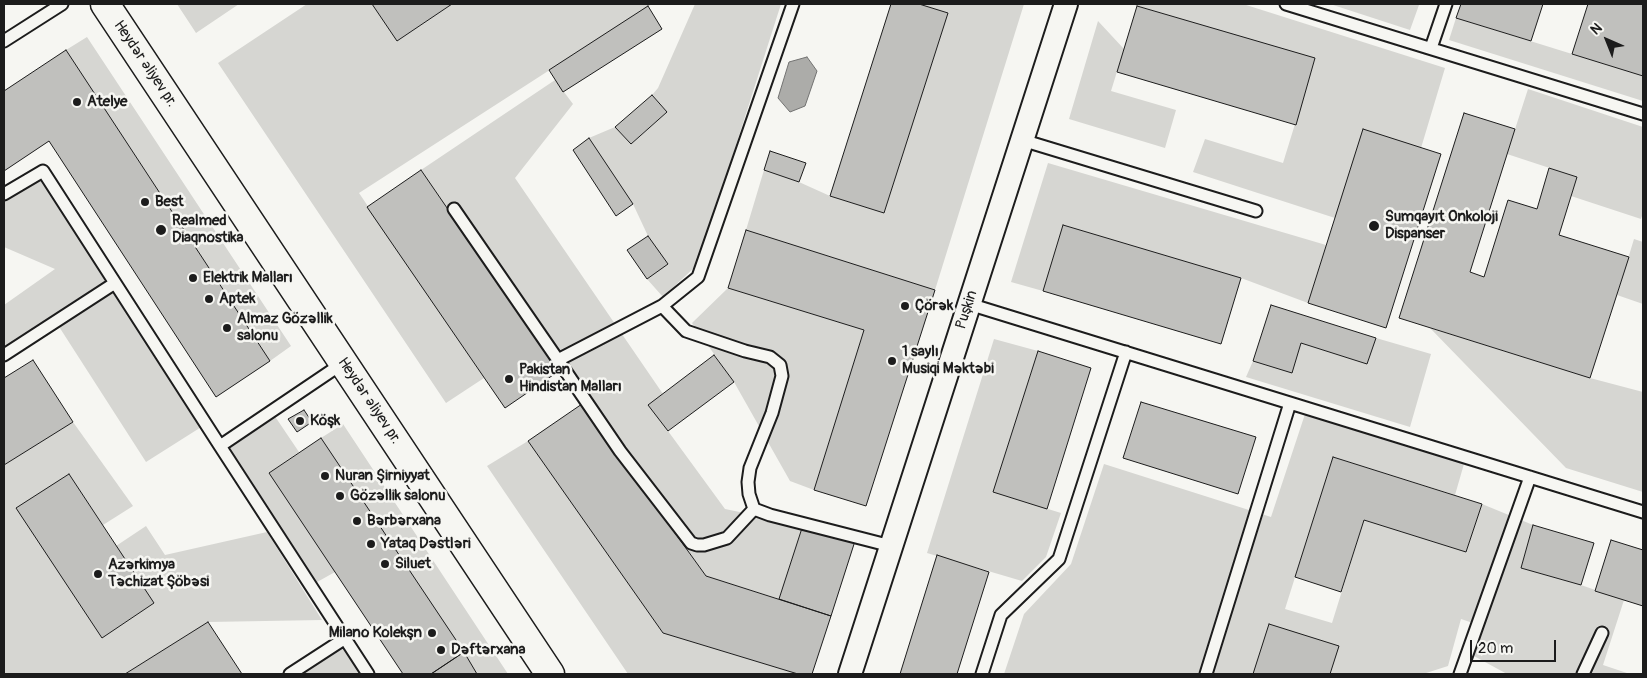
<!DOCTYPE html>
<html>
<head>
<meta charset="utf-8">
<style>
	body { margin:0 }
	#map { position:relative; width:1647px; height:678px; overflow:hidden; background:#f6f6f2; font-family:Pangolin,sans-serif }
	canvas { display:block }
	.frame { position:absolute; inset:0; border:5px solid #1c1c1c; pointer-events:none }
	.north { position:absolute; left:1582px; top:15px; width:50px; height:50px; -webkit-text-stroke:4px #f6f6f2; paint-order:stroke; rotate:316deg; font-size:14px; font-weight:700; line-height:20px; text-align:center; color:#1c1c1c }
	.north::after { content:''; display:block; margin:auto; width:18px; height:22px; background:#1c1c1c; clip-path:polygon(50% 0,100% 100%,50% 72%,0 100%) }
	.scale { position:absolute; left:1470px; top:640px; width:86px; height:22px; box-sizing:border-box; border:2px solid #1c1c1c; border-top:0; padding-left:6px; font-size:15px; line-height:18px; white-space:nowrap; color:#1c1c1c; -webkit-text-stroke:4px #f6f6f2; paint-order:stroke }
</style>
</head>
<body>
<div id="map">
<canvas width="1647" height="678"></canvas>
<div class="frame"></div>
<div class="north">N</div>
<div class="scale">20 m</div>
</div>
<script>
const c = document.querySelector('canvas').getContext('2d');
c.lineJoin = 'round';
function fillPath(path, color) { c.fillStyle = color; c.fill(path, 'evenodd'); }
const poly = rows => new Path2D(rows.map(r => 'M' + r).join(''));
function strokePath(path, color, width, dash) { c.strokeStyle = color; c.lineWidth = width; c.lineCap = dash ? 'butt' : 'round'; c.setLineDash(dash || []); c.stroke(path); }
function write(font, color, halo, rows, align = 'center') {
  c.font = font + ' Pangolin,sans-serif'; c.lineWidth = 5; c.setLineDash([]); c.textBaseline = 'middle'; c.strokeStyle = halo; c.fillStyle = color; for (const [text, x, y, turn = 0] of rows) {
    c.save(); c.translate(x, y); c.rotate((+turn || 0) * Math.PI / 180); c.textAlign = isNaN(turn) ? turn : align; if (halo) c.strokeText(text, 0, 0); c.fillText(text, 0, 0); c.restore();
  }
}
fillPath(poly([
	[177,4,239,4,196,33],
	[307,4,372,4,397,41,452,4,652,4,359,193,484,378,446,403,218,63],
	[695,4,781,4,698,264,663,297,647,279,667,264,648,236,633,204,589,138,615,127,631,144,667,112,652,95,658,88],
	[919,4,1024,4,935,290,746,230,764,170,799,182,830,196,884,213,948,13],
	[1131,4,1243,4,1445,68,1421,148,1335,218,1193,172,1205,139,1283,163,1315,59],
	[1330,4,1415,4,1419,5,1410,30],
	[1456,18,1643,76,1643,101,1449,40],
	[1098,21,1124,49,1111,91,1176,110,1165,148,1069,119],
	[87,37,291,346,270,361,66,50],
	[555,80,573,104,515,178,663,394,649,405,725,509,803,525,779,599,706,576,559,371,421,170],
	[1528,89,1643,127,1643,213,1641,219,1571,196,1577,177,1507,154],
	[1048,163,1326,245,1308,303,1241,278,1063,225,1043,291,1011,282],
	[43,171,206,424,146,462,56,322,4,355,4,305,55,269,4,247,4,195],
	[1634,239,1643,242,1643,304,1617,295],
	[728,288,864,330,814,490,790,481,734,382,692,323],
	[1430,328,1590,378,1643,392,1643,492,1566,468],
	[1376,338,1431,354,1410,427,1246,377,1253,361,1292,372,1301,343,1367,364],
	[994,339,1038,351,993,492,1061,513,1046,557,1022,581,927,553],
	[1307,408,1466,457,1455,495,1333,457,1285,609,1332,623,1364,520,1466,552,1482,504,1533,525,1521,568,1581,585,1624,600,1603,665,1630,674,1507,674,1474,656,1482,626,1461,619,1448,666,1423,674,1004,674,1024,614,1071,564,1104,464,1271,517],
	[272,412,299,452,269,473,335,572,310,586,220,446],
	[73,422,133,506,103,525,69,474,17,508,102,638,154,603,116,546,146,526,165,555,267,532,322,620,208,622,125,674,4,674,4,465],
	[343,424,508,674,477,674,321,438],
	[528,441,663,633,798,674,628,674,487,466],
	[344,639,368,674,290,674]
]), '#d6d6d2');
const water = poly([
	[807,57,817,71,805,106,790,112,778,98,789,62,807,57]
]);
fillPath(water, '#acaca9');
strokePath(water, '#727271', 1);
const building = poly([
	[372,4,452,4,397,41,372,4],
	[891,4,919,4,948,13,884,213,830,196,891,4],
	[1461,4,1543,4,1531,41,1456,18,1461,4],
	[1588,4,1643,4,1643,76,1572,54,1588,4],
	[648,6,662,29,563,92,549,70,648,6],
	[1137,6,1315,58,1296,125,1117,72,1137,6],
	[66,50,270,361,216,397,49,141,4,171,4,91,66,50],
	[652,95,667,112,631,144,615,127,652,95],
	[1464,113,1515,129,1470,272,1484,277,1508,200,1537,209,1549,168,1577,177,1559,235,1629,257,1590,378,1399,318,1464,113],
	[1363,129,1441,154,1386,328,1308,303,1363,129],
	[589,138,633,204,616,216,573,150,589,138],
	[770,151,806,163,799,182,764,170,770,151],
	[421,170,559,371,505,408,367,207,421,170],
	[1063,225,1241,278,1221,344,1043,291,1063,225],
	[746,230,935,290,866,506,814,490,864,330,728,288,746,230],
	[648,236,668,264,647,279,627,250,648,236],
	[1271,305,1376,338,1367,364,1301,343,1292,373,1253,361,1271,305],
	[1038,351,1091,368,1047,509,993,492,1038,351],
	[714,355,734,382,668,431,648,405,714,355],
	[33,360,73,422,4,465,4,378,33,360],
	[1141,402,1256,437,1238,494,1123,458,1141,402],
	[582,404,706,576,831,616,812,674,798,674,663,633,528,441,582,404],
	[304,410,312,422,297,432,288,419,304,410],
	[321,438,464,652,431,674,403,674,269,473,321,438],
	[1333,457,1482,504,1466,552,1364,520,1341,592,1295,577,1333,457],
	[69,474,154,603,102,638,16,508,69,474],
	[803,525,855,541,831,616,779,599,803,525],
	[1533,525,1594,543,1581,585,1521,568,1533,525],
	[1611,540,1643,550,1643,606,1595,591,1611,540],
	[937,555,989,572,957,674,900,674,937,555],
	[208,622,242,674,125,674,208,622],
	[1269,624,1339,646,1330,674,1253,674,1269,624],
	[464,652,477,674,431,674,464,652]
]);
fillPath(building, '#c0c0bd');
strokePath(building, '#1c1c1c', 1);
const service = poly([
	[1286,4,1643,114],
	[4,41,62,4],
	[1431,48,1446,4],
	[1022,140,1256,211],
	[4,194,43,171,220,446],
	[454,209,558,360],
	[969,304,1643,512],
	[662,306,686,331,745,351,770,357,780,365,782,376,772,413,750,468,748,482,749,494,754,509,770,515,891,546],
	[4,355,115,283],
	[343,363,220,446,368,674],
	[754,509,727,538,704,545,697,545,691,543,620,451,558,360,662,306,698,277,793,4],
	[290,674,344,639],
	[982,674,1001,615,1059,559,1126,352],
	[1206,674,1290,403],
	[1460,674,1530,477],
	[1583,674,1602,633]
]);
const minor = poly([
	[850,674,1066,4]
]);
const secondary = poly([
	[105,4,550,674]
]);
strokePath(service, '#1c1c1c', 15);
strokePath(minor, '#1c1c1c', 26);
strokePath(secondary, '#1c1c1c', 31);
strokePath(service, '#f6f6f2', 11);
strokePath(minor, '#f6f6f2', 22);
strokePath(secondary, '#f6f6f2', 28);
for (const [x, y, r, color] of [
	[77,102,5,"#1c1c1c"],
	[145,202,5,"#1c1c1c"],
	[1374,226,6,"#1c1c1c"],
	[161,230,6,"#1c1c1c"],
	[193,278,5,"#1c1c1c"],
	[209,299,5,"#1c1c1c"],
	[905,306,5,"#1c1c1c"],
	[227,328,5,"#1c1c1c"],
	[892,361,5,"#1c1c1c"],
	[509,379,5,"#1c1c1c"],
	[300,421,5,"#1c1c1c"],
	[325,476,5,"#1c1c1c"],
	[340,496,5,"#1c1c1c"],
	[357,521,5,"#1c1c1c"],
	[371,544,5,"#1c1c1c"],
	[385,564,5,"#1c1c1c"],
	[98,574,5,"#1c1c1c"],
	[432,633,5,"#1c1c1c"],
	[441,650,5,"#1c1c1c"]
]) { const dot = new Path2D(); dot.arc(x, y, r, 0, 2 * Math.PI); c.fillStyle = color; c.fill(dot); strokePath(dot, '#f6f6f2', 2); }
write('15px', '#1c1c1c', '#f6f6f2', [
	["Heydər Əliyev pr.",145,64,56],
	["Puşkin",967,310,-72],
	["Heydər Əliyev pr.",369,401,56]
]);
write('bold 15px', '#1c1c1c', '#f6f6f2', [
	["Atelye",87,102],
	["Best",155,202],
	["Sumqayıt Onkoloji",1385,217],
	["Dispanser",1385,234],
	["Realmed",172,221],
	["Diaqnostika",172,238],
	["Elektrik Malları",203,278],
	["Aptek",219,299],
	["Çörək",915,306],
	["Almaz Gözəllik",237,319],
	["salonu",237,336],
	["1 saylı",902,352],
	["Musiqi Məktəbi",902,369],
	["Pakistan",519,370],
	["Hindistan Malları",519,387],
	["Köşk",310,421],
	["Nuran Şirniyyat",335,476],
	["Gözəllik salonu",350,496],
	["Bərbərxana",367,521],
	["Yataq Dəstləri",381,544],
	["Siluet",395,564],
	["Azərkimya",108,565],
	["Təchizat Şöbəsi",108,582],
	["Milano Kolekşn",422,633,"right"],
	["Dəftərxana",451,650]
], 'left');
</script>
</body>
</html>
